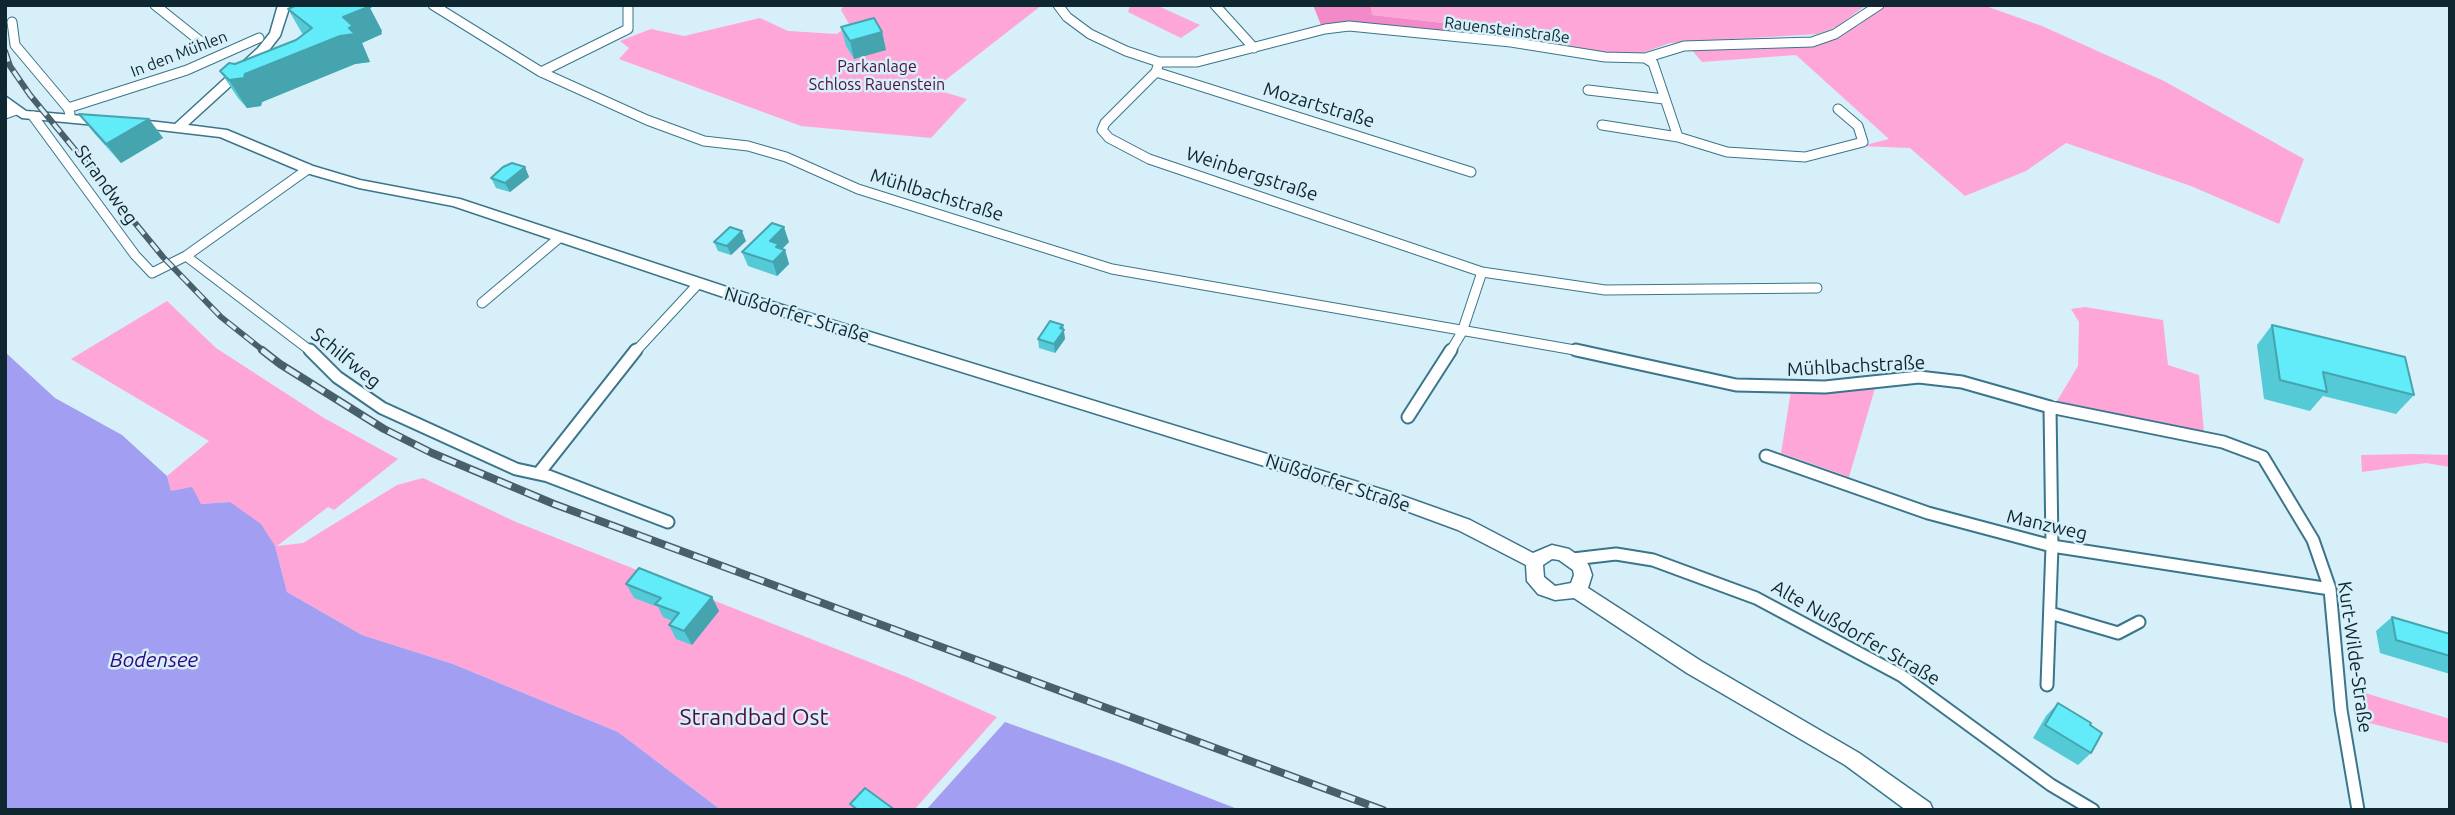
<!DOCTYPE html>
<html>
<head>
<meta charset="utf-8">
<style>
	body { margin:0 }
	#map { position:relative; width:2455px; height:815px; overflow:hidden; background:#d7eff8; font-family:Ubuntu,sans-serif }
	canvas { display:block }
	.frame { position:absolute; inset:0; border:7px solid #0e2730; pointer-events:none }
</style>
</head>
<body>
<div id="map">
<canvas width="2455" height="815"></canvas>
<div class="frame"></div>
</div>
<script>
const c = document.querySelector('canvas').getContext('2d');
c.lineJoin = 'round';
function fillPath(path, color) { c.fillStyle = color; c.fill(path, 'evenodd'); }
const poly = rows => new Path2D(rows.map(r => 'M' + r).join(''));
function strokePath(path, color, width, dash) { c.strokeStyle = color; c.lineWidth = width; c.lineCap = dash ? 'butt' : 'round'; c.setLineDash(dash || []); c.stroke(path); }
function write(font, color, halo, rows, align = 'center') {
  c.font = font + ' Ubuntu,sans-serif'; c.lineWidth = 5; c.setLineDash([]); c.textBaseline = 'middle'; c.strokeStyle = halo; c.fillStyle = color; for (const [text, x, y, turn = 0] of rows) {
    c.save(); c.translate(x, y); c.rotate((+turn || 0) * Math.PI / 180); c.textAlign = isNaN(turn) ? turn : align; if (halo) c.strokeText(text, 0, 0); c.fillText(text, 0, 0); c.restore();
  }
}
fillPath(poly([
	[844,5,1042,5,934,89,967,99,931,138,801,126,619,59,629,48,620,41,651,29,684,36,760,18,788,31,837,34,849,24,841,10],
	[1130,5,1156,5,1200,25,1181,38,1128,12],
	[1371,5,1866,5,1837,27,1817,34,1670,43,1642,53,1600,53,1533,42,1533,33,1372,15],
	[1884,5,1983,5,2042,26,2164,81,2304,159,2279,224,2191,186,2066,143,2026,171,1965,196,1910,148,1861,146,1889,139,1796,55,1702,62,1690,48,1819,44,1859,25],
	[167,301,216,348,324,418,398,459,334,510,328,507,277,546,303,543,397,485,423,478,516,522,907,677,997,717,914,810,721,810,618,732,453,664,362,635,287,592,275,546,230,502,201,504,171,491,167,476,209,441,71,359],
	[2085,307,2163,320,2168,365,2199,375,2204,433,2057,401,2078,366,2079,322,2071,309],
	[1876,385,1849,477,1781,453,1791,391],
	[2413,454,2450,455,2450,467,2426,463,2362,472,2361,455],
	[2362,692,2450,719,2450,744,2362,721]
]), '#ffa6d9');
fillPath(poly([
	[1313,5,1371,5,1372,15,1533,33,1533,42,1355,23,1321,25]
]), '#f389c8');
fillPath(poly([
	[5,352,55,398,122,435,167,476,171,491,192,487,201,504,230,502,261,524,275,546,287,592,362,635,453,664,618,732,721,810,5,810],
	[1005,722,1119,763,1240,810,926,810]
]), '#a29ff2');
const streetFar1 = poly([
	[155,5,205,45],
	[433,5,541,72,647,120,704,141,748,146,786,157,858,189,1112,269,1586,352],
	[1058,5,1067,17,1090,34,1126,51,1159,62,1197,62,1325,29,1349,26,1511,42,1605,57,1645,58,1684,46,1812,42,1835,34,1879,5],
	[1215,5,1254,48],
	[12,22,15,45,68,108,70,114],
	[1645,58,1653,63,1678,137,1727,152,1805,157,1863,142,1858,126,1838,109],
	[1159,62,1156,72,1105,123,1102,130,1109,138,1149,159,1482,272,1462,332,1450,352],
	[541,72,628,29,628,5],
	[1156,72,1471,172],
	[1588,90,1664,99],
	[68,108,187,70,259,38],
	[5,114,16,110],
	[33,116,135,255,152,273,186,256,308,169],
	[1602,125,1678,137],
	[186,256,312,352],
	[1482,272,1605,290,1817,288],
	[482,303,559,238],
	[635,352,698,284]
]);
const street = poly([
	[310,350,337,377,382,408,516,469,548,476,668,522],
	[1576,350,1736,385,1825,387,1919,377,1962,382,2050,407,2223,442,2263,457,2313,540,2330,589,2341,710,2358,810],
	[1408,417,1451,350],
	[1766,456,1928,513,2052,546,2330,589],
	[539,473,636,350],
	[1573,559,1616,554,1653,560,1756,598,1902,676,2051,785,2093,810],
	[2050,613,2118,633,2139,622],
	[2047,685,2052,546,2050,407]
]);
const secondary = poly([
	[278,5,290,5,280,36,266,54,188,125,227,130,313,166,360,180,460,199,766,300,1397,494,1470,520,1533,553,1552,545,1569,549,1586,561,1589,566,1592,575,1588,588,1701,661,1859,753,1930,803,1933,810,1906,810,1845,765,1687,673,1574,598,1555,600,1538,594,1527,581,1526,565,1458,530,1393,506,756,308,453,206,359,188,303,172,220,137,126,126,126,120,131,119,175,124,258,48,270,33,278,5],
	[1552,559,1559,560,1573,570,1574,575,1571,583,1555,586,1544,577,1543,565,1552,559],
	[5,96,26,111,106,118,112,122,106,126,22,118,5,107,5,96]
]);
strokePath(streetFar1, '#3a758b', 11);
strokePath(street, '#3a758b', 15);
strokePath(secondary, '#3a758b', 3);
strokePath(streetFar1, '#fff', 9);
strokePath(street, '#fff', 11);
fillPath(secondary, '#fff');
const railFar1 = poly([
	[5,51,10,66,30,95,163,257,221,317,265,352]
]);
const rail = poly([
	[262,350,280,364,384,429,432,453,554,504,1383,810]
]);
strokePath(railFar1, '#486069', 6);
strokePath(rail, '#486069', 8);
strokePath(railFar1, '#d7eff8', 3.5, [11]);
strokePath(rail, '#d7eff8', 5, [15]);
fillPath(poly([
	[374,6,370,8,382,31,381,32,382,34,362,43,370,62,355,64,262,102,261,106,247,108,238,98,220,71,296,40,303,35,288,9],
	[841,27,882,32,886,50,854,59,846,46],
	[79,114,149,119,163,138,121,163,94,133],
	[525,167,529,177,510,192,496,188,491,178],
	[746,241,731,255,718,251,714,242],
	[789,242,782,249,785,250,789,264,777,276,748,266,742,252],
	[1063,325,1065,339,1055,353,1039,348,1038,339],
	[2272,325,2414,395,2396,414,2323,396,2310,411,2264,399,2257,345],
	[626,584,712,597,719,611,692,645,676,639,669,625,672,621,663,617,658,607,634,598],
	[2392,617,2450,634,2450,674,2380,653,2376,631],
	[2058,703,2090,725,2091,753,2078,765,2033,738,2046,716]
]), '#54cad6');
fillPath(poly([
	[348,5,374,5,374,6,370,8,382,31,381,32,382,34,362,43,370,62,355,64,262,102,261,106,247,108,229,80,340,36,343,17],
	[882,32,886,50,854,59,850,41],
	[149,119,163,138,121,163,106,144],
	[525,167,529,177,510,192,505,183],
	[784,227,789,242,781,250,785,250,789,264,777,276,773,262,770,241],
	[742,231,746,241,731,255,727,246],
	[1063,325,1065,339,1055,353,1054,344],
	[712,597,719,611,692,645,684,631]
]), '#45a4ae');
const building = poly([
	[297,5,366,5,368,7,343,17,353,26,349,28,355,34,340,36,245,74,244,78,229,80,220,71,229,63,235,64,296,40,312,28,288,9,297,5],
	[874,18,882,32,850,41,841,27,874,18],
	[79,114,149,119,106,144,79,114],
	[512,163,525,167,505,183,491,178,503,167,512,163],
	[772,223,784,227,770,241,779,244,776,247,785,250,773,262,742,252,772,223],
	[730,227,742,231,727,246,714,242,730,227],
	[1050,321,1063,325,1060,328,1064,330,1054,344,1038,339,1050,321],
	[2272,325,2405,357,2414,395,2323,372,2327,392,2280,380,2272,325],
	[639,568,712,597,684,631,669,625,679,613,655,604,661,598,626,584,639,568],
	[2392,617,2450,634,2450,656,2396,640,2392,617],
	[2058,703,2091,723,2090,725,2102,733,2091,753,2045,725,2058,703],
	[865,788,895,810,858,810,850,804,865,788]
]);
fillPath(building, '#62ebf9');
strokePath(building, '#45a4ae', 2);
write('16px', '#0e2730', '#d7eff8', [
	["Rauensteinstraße",1507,30,7],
	["In den Mühlen",179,54,-21]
]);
write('16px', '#500f3a', '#d7eff8', [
	["Parkanlage",877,67],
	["Schloss Rauenstein",877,85]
]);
write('19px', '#0e2730', '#d7eff8', [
	["Mozartstraße",1319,105,17],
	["Weinbergstraße",1252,174,18],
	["Strandweg",106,185,54],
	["Mühlbachstraße",937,195,17],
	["Nußdorfer Straße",797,315,17],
	["Schilfweg",346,358,39],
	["Mühlbachstraße",1856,366,-3],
	["Nußdorfer Straße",1338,483,18],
	["Manzweg",2047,525,13],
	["Alte Nußdorfer Straße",1856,633,30],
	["Kurt-Wilde-Straße",2355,657,82]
]);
write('italic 21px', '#300485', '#d7eff8', [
	["Bodensee",154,660]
]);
write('23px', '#500f3a', '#d7eff8', [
	["Strandbad Ost",754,717]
]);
</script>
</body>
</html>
